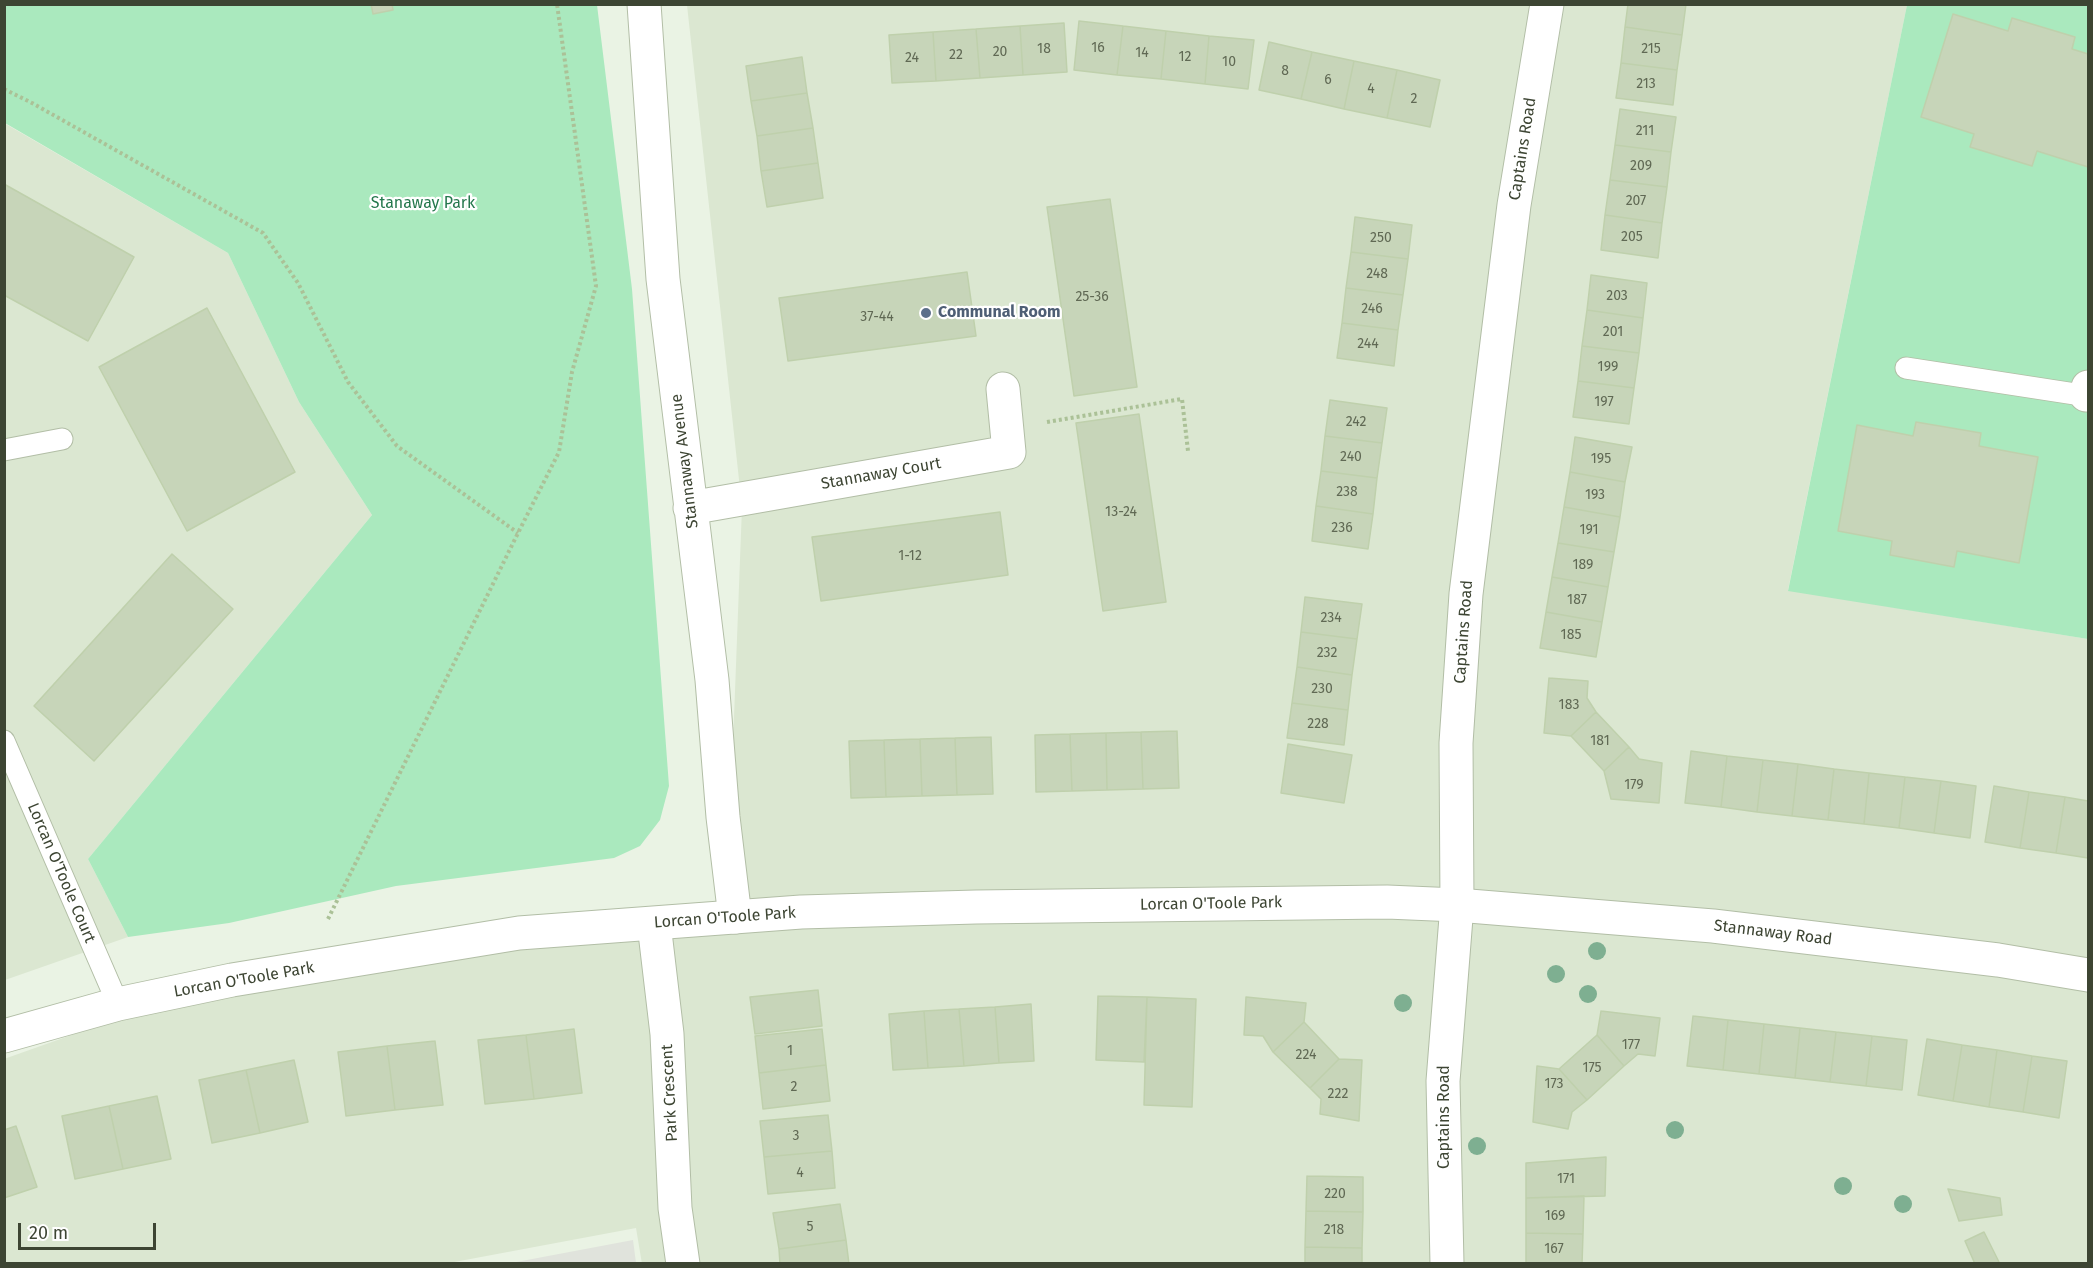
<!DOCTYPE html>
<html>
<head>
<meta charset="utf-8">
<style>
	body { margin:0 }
	#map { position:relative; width:2093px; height:1268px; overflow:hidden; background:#eaf3e4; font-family:"Fira Sans",sans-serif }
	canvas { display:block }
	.frame { position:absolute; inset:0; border:6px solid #3d4533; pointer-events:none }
	.scale { position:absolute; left:18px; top:1223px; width:138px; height:27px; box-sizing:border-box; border:3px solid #3d4533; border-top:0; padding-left:8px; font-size:18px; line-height:21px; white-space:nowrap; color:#3d4533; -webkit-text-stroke:4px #fff; paint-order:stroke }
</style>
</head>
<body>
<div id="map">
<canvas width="2093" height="1268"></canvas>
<div class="frame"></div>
<div class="scale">20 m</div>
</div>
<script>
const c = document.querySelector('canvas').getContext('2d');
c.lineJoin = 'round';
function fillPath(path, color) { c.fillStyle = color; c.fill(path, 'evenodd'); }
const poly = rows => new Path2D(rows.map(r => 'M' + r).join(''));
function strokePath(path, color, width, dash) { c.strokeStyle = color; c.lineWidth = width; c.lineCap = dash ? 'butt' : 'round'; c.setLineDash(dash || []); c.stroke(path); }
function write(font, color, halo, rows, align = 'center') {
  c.font = font + ' "Fira Sans",sans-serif'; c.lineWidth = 4.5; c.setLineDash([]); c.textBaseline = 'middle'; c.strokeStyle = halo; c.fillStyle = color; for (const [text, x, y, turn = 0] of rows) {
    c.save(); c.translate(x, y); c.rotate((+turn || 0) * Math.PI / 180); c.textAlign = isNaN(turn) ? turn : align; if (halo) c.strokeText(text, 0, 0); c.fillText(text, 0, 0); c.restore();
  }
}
fillPath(poly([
	[687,5,1907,5,1788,590,2088,639,2088,1263,642,1264,636,1228,449,1263,5,1263,4,1059,142,1010,476,952,726,928,742,507],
	[4,123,228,253,299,402,372,515,88,859,128,937,5,980]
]), '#dbe7d1');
fillPath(poly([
	[5,5,597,5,632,289,669,786,660,820,640,846,614,858,396,886,229,923,128,937,88,859,372,515,299,402,228,253,5,123],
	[1907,5,2088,5,2088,639,1788,591]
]), '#aae9be');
fillPath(poly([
	[633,1240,636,1263,511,1263]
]), '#e0e3dc');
const building = poly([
	[371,4,392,4,393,10,373,14,371,4],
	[1628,4,1686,4,1682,35,1625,27,1628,4],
	[1953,14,2008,31,2012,18,2075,37,2072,49,2088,54,2088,167,2037,151,2032,166,1970,147,1974,134,1921,117,1953,14],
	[1079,21,1123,26,1117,75,1074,70,1079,21],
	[1064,23,1067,72,1023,75,1020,26,1064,23],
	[1020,26,1023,75,980,78,976,29,1020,26],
	[1123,26,1166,31,1161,79,1117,75,1123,26],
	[1625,27,1682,35,1677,70,1621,63,1625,27],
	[976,29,980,78,936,81,933,32,976,29],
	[1166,31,1209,36,1205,84,1161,79,1166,31],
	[933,32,936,81,892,83,889,35,933,32],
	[1209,36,1254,40,1248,89,1205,84,1209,36],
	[1269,42,1312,52,1301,99,1259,90,1269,42],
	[1312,52,1354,61,1344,109,1301,99,1312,52],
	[802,57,807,93,751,101,746,66,802,57],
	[1354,61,1397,70,1387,118,1344,109,1354,61],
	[1621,63,1677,70,1673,105,1616,98,1621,63],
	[1397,70,1440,80,1430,127,1387,118,1397,70],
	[807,93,813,128,757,136,751,101,807,93],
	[1620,109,1676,117,1671,152,1615,145,1620,109],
	[813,128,818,163,761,171,757,136,813,128],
	[1615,145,1671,152,1667,187,1610,180,1615,145],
	[818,163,823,198,767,207,761,171,818,163],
	[1610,180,1667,187,1662,223,1605,215,1610,180],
	[4,184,134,257,88,341,4,295,4,184],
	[1110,199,1137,387,1074,396,1047,207,1110,199],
	[1605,215,1662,223,1658,258,1601,250,1605,215],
	[1355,217,1412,225,1408,259,1351,252,1355,217],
	[1351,252,1408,259,1403,295,1346,288,1351,252],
	[967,272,976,336,788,361,779,298,967,272],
	[1591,275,1647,283,1643,318,1587,310,1591,275],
	[1346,288,1403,295,1398,330,1342,323,1346,288],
	[207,308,295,472,187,531,99,367,207,308],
	[1587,310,1643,318,1639,353,1582,346,1587,310],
	[1342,323,1398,330,1394,366,1337,358,1342,323],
	[1582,346,1639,353,1634,388,1578,381,1582,346],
	[1578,381,1634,388,1629,424,1573,417,1578,381],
	[1330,400,1387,408,1382,443,1325,436,1330,400],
	[1139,414,1166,602,1103,611,1076,423,1139,414],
	[1916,422,1981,433,1979,446,2038,457,2019,563,1957,551,1954,567,1890,555,1892,541,1838,531,1857,425,1913,436,1916,422],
	[1325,436,1382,443,1377,478,1321,471,1325,436],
	[1575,437,1632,447,1625,482,1570,472,1575,437],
	[1321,471,1377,478,1373,514,1316,506,1321,471],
	[1570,472,1625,482,1620,517,1564,507,1570,472],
	[1316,506,1373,514,1368,549,1312,541,1316,506],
	[1564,507,1620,517,1614,552,1558,543,1564,507],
	[1000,512,1008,575,821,601,812,537,1000,512],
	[1558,543,1614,552,1608,587,1552,577,1558,543],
	[172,554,233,609,94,761,34,706,172,554],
	[1552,577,1608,587,1602,622,1546,612,1552,577],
	[1305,597,1362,604,1357,639,1301,632,1305,597],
	[1546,612,1602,622,1596,657,1540,648,1546,612],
	[1301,632,1357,639,1352,675,1297,667,1301,632],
	[1297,667,1352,675,1348,710,1292,703,1297,667],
	[1549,678,1588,681,1587,698,1596,712,1571,736,1544,733,1549,678],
	[1292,703,1348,710,1344,745,1287,738,1292,703],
	[1596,712,1629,747,1604,771,1571,736,1596,712],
	[1177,731,1179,788,1143,789,1141,732,1177,731],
	[1141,732,1143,789,1107,790,1106,733,1141,732],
	[1106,733,1107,790,1072,791,1070,734,1106,733],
	[1070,734,1072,791,1036,792,1035,735,1070,734],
	[991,737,993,794,957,795,955,738,991,737],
	[955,738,957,795,922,796,920,739,955,738],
	[920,739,922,796,886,797,884,740,920,739],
	[884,740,886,797,851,798,849,741,884,740],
	[1288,744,1352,755,1344,803,1281,793,1288,744],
	[1629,747,1639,759,1662,763,1659,803,1611,799,1604,771,1629,747],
	[1691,751,1727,756,1721,807,1685,803,1691,751],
	[1727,756,1763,760,1757,812,1721,807,1727,756],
	[1763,760,1798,764,1792,816,1757,812,1763,760],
	[1798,764,1834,769,1828,820,1792,816,1798,764],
	[1834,769,1869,773,1864,824,1828,820,1834,769],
	[1869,773,1905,777,1899,828,1864,824,1869,773],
	[1905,777,1941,781,1934,833,1899,828,1905,777],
	[1941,781,1976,786,1970,838,1934,833,1941,781],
	[1994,786,2029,792,2020,848,1985,842,1994,786],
	[2029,792,2065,797,2056,853,2020,848,2029,792],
	[2065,797,2088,801,2088,858,2056,853,2065,797],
	[818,990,822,1026,755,1034,750,997,818,990],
	[1098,996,1147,997,1144,1062,1096,1060,1098,996],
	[1147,997,1196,999,1192,1107,1144,1105,1147,997],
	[1246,997,1306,1003,1304,1022,1273,1052,1263,1036,1244,1035,1246,997],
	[1031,1004,1034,1061,999,1063,995,1007,1031,1004],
	[995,1007,999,1063,964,1066,959,1009,995,1007],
	[959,1009,964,1066,928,1068,924,1011,959,1009],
	[924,1011,928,1068,893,1070,889,1014,924,1011],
	[1601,1011,1660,1018,1655,1056,1638,1054,1624,1066,1597,1035,1601,1011],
	[1693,1016,1728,1020,1723,1070,1687,1066,1693,1016],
	[1728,1020,1764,1024,1759,1074,1723,1070,1728,1020],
	[1304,1022,1339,1059,1310,1088,1273,1052,1304,1022],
	[1764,1024,1800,1028,1795,1078,1759,1074,1764,1024],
	[1800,1028,1836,1032,1830,1082,1795,1078,1800,1028],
	[574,1029,582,1093,534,1099,526,1035,574,1029],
	[822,1029,826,1065,759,1073,755,1036,822,1029],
	[1836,1032,1872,1036,1866,1086,1830,1082,1836,1032],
	[526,1035,534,1099,485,1104,478,1040,526,1035],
	[1597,1035,1624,1066,1587,1100,1559,1069,1597,1035],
	[1872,1036,1907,1040,1902,1090,1866,1086,1872,1036],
	[1927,1039,1962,1045,1953,1101,1918,1095,1927,1039],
	[435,1041,443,1105,395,1110,387,1046,435,1041],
	[1962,1045,1997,1050,1989,1107,1953,1101,1962,1045],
	[387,1046,395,1110,346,1116,338,1052,387,1046],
	[1997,1050,2032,1056,2023,1112,1989,1107,1997,1050],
	[2032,1056,2067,1061,2059,1118,2023,1112,2032,1056],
	[1339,1059,1362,1060,1359,1121,1320,1114,1321,1099,1310,1088,1339,1059],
	[294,1060,308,1122,260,1133,246,1070,294,1060],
	[826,1065,830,1101,763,1109,759,1073,826,1065],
	[1537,1066,1559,1069,1587,1100,1572,1112,1568,1129,1533,1122,1537,1066],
	[246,1070,260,1133,212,1143,199,1080,246,1070],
	[157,1096,171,1159,123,1169,109,1106,157,1096],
	[109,1106,123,1169,75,1179,62,1116,109,1106],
	[828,1115,832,1151,764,1157,760,1121,828,1115],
	[16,1126,37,1187,4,1198,4,1130,16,1126],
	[832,1151,835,1188,768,1194,764,1157,832,1151],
	[1606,1157,1605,1196,1526,1198,1526,1163,1606,1157],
	[1307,1176,1363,1177,1363,1212,1306,1211,1307,1176],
	[1948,1189,2000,1198,2002,1215,1959,1221,1948,1189],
	[1584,1196,1583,1234,1526,1233,1526,1198,1584,1196],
	[840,1204,846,1240,779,1249,773,1213,840,1204],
	[1306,1211,1363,1212,1362,1248,1305,1247,1306,1211],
	[1984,1232,1999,1262,1995,1264,1975,1264,1965,1241,1984,1232],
	[1526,1233,1583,1234,1582,1264,1526,1264,1526,1233],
	[846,1240,849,1264,780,1264,779,1249,846,1240],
	[1305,1247,1362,1248,1362,1264,1305,1264,1305,1247]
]);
fillPath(building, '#c7d5b9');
strokePath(building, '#bfd0ac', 1.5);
const service = poly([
	[1906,368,2088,396],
	[4,450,62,439],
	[4,741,118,1004]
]);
const minor = poly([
	[644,4,663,279,712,680,723,817,735,917],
	[2086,395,2088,387],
	[690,508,1009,452,1003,389],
	[654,924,667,1034,675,1208,683,1264],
	[1447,1264,1443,1081,1457,905,1456,743,1466,594,1514,205,1547,4]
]);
const tertiary = poly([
	[4,1036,118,1004,232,980,519,933,801,912,976,907,1387,902,1457,905,1713,926,1998,960,2088,975]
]);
strokePath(service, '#b2bea6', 23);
strokePath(minor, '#b2bea6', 35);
strokePath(tertiary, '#b2bea6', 35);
strokePath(poly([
	[4,89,32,103,263,233,298,283,348,382,397,446,518,533],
	[1047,422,1182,399,1188,451],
	[328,919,518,533,559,452,572,372,596,286,557,4]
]), '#abc197', 4, [3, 3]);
strokePath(service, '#fff', 21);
strokePath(minor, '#fff', 33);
strokePath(tertiary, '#fff', 33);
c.fillStyle = '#7eaf91';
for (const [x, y] of [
	[1597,951],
	[1556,974],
	[1588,994],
	[1403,1003],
	[1675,1130],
	[1477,1146],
	[1843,1186],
	[1903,1204]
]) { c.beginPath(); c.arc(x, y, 9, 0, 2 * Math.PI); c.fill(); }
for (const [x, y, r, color] of [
	[926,313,6,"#5c6f8a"]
]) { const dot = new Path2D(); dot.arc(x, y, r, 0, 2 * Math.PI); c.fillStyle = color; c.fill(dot); strokePath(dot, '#fff', 2); }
write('14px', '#606954', null, [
	["16",1098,48],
	["18",1044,49],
	["215",1651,49],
	["20",1000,52],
	["14",1142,53],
	["22",956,55],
	["12",1185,57],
	["24",912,58],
	["10",1229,62],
	["8",1285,71],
	["6",1328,80],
	["213",1646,84],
	["4",1371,89],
	["2",1414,99],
	["211",1645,131],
	["209",1641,166],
	["207",1636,201],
	["205",1632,237],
	["250",1381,238],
	["248",1377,274],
	["203",1617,296],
	["25-36",1092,297],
	["246",1372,309],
	["37-44",877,317],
	["201",1613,332],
	["244",1368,344],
	["199",1608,367],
	["197",1604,402],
	["242",1356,422],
	["240",1351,457],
	["195",1601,459],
	["238",1347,492],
	["193",1595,495],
	["13-24",1121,512],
	["236",1342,528],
	["191",1589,530],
	["1-12",910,556],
	["189",1583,565],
	["187",1577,600],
	["234",1331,618],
	["185",1571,635],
	["232",1327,653],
	["230",1322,689],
	["183",1569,705],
	["228",1318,724],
	["181",1600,741],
	["179",1634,785],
	["177",1631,1045],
	["1",790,1051],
	["224",1306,1055],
	["175",1592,1068],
	["173",1554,1084],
	["2",794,1087],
	["222",1338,1094],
	["3",796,1136],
	["4",800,1173],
	["171",1566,1179],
	["220",1335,1194],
	["169",1555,1216],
	["5",810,1227],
	["218",1334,1230],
	["167",1554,1249]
]);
write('16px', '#3d4533', '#fff', [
	["Captains Road",1523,149,-81],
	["Stannaway Avenue",685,461,-97],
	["Stannaway Court",881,474,-10],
	["Captains Road",1464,632,-86],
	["Lorcan O'Toole Court",61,873,67],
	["Lorcan O'Toole Park",1211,904,-1],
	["Lorcan O'Toole Park",725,918,-4],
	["Stannaway Road",1773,933,7],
	["Lorcan O'Toole Park",244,980,-10],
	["Park Crescent",670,1093,-93],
	["Captains Road",1445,1117,-90]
]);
write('16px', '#25784d', '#fff', [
	["Stanaway Park",423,204]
]);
write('bold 16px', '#4e5e75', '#fff', [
	["Communal Room",938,313]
], 'left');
</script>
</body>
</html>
